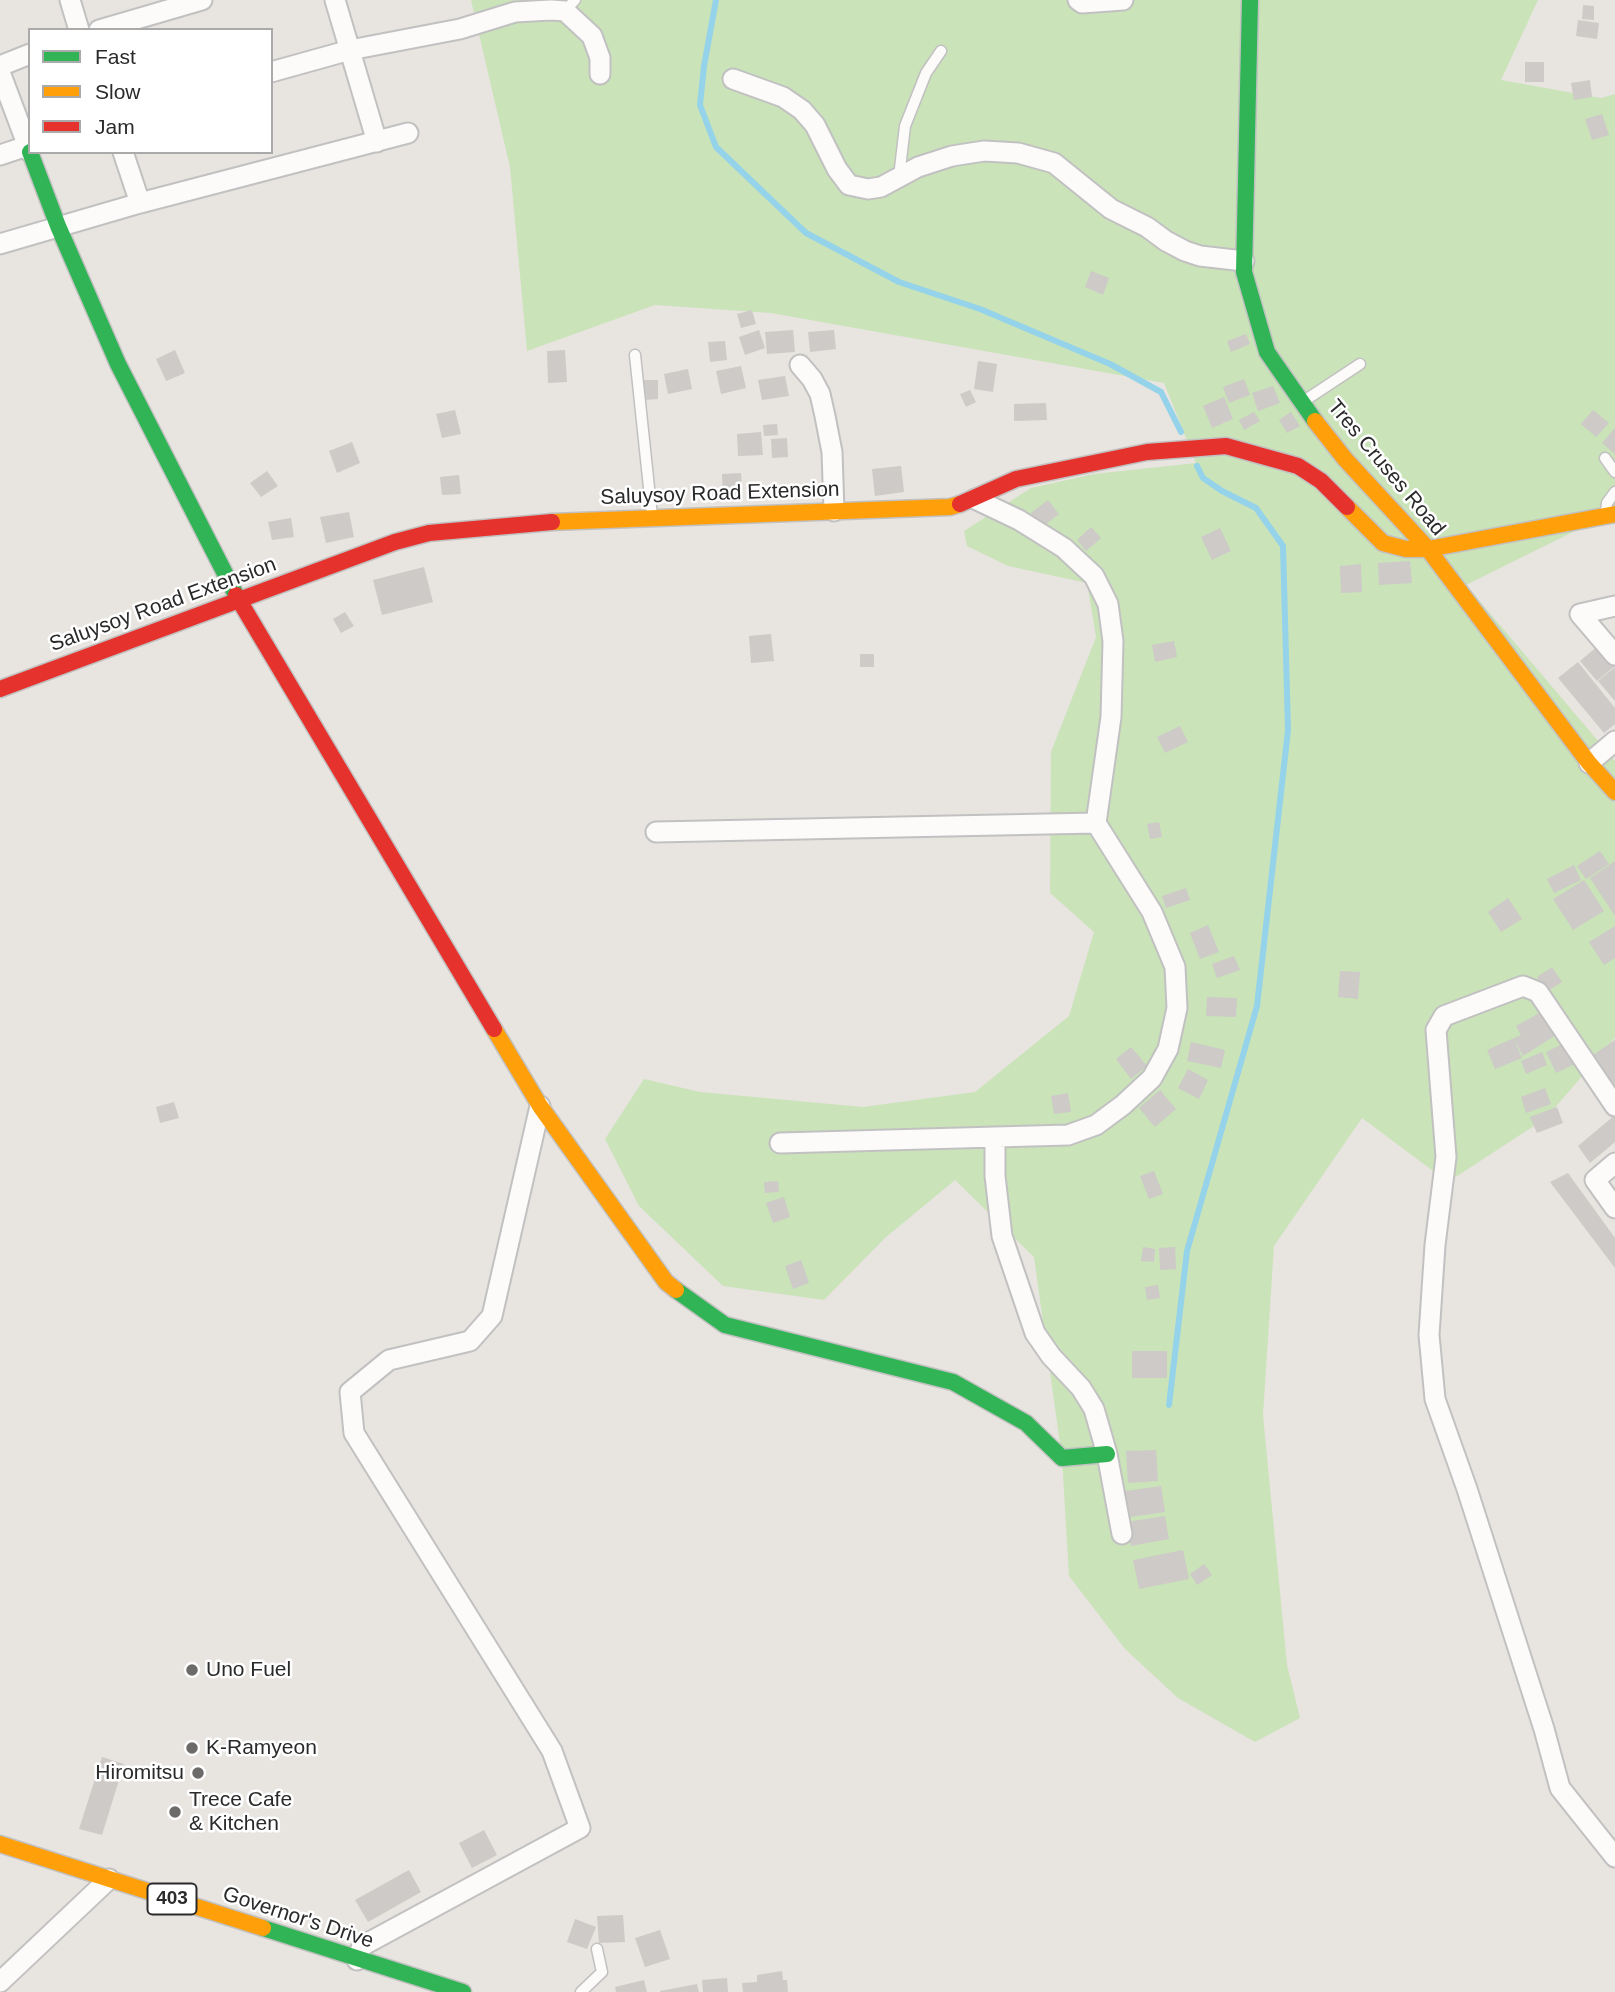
<!DOCTYPE html>
<html>
<head>
<meta charset="utf-8">
<style>
	body { margin:0 }
	#map { position:relative; width:1615px; height:1992px; overflow:hidden; background:#e8e4e0; font-family:Helvetica,sans-serif }
	canvas { display:block }
	.legend { position:absolute; left:28px; top:28px; width:245px; height:126px; box-sizing:border-box; background:#fff; border:2px solid #aaa; margin:0; padding:9px 12px; list-style:none; font-size:21px; color:#2a2a2a }
	.legend li { display:flex; align-items:center; gap:14px; height:35px }
	.legend b { width:35px; border:2px solid #aaa }
</style>
</head>
<body>
<div id="map">
<canvas width="1615" height="1992"></canvas>
<ul class="legend">
<li><b style="height:9px;background:#30b455"></b>Fast</li>
<li><b style="height:9px;background:#ff9f0a"></b>Slow</li>
<li><b style="height:9px;background:#e5322d"></b>Jam</li>
</ul>
</div>
<script>
const c = document.querySelector('canvas').getContext('2d');
c.lineJoin = 'round';
function fillPath(path, color) { c.fillStyle = color; c.fill(path, 'evenodd'); }
const poly = rows => new Path2D(rows.map(r => 'M' + r).join(''));
function strokePath(path, color, width, dash) { c.strokeStyle = color; c.lineWidth = width; c.lineCap = dash ? 'butt' : 'round'; c.setLineDash(dash || []); c.stroke(path); }
function write(font, color, halo, rows, align = 'center') {
  c.font = font + ' Helvetica,sans-serif'; c.lineWidth = 5; c.setLineDash([]); c.textBaseline = 'middle'; c.strokeStyle = halo; c.fillStyle = color; for (const [text, x, y, turn = 0] of rows) {
    c.save(); c.translate(x, y); c.rotate((+turn || 0) * Math.PI / 180); c.textAlign = isNaN(turn) ? turn : align; if (halo) c.strokeText(text, 0, 0); c.fillText(text, 0, 0); c.restore();
  }
}
fillPath(poly([
	[471,0,1538,0,1501,80,1601,98,1615,94,1615,516,1605,516,1466,585,1615,761,1615,1038,1546,1118,1448,1182,1362,1118,1274,1246,1263,1415,1287,1665,1300,1718,1255,1742,1178,1698,1125,1649,1069,1576,1062,1458,1034,1257,955,1180,885,1238,824,1300,723,1286,639,1206,605,1139,644,1079,700,1092,863,1107,975,1092,1069,1016,1094,932,1050,893,1051,752,1096,637,1087,583,1008,566,967,546,964,531,1031,488,1094,474,1196,463,1164,383,771,313,655,305,527,351,510,167]
]), '#cae3b9');
strokePath(poly([
	[716,0,704,66,700,105,716,147,806,233,899,282,980,309,1110,364,1161,392,1181,432],
	[1169,1405,1187,1251,1257,1006,1288,730,1283,546,1256,508,1222,491,1203,478,1197,466]
]), '#94d3e9', 6);
fillPath(poly([
	[1583,5,1594,6,1594,20,1582,19],
	[1578,20,1599,23,1597,39,1576,36],
	[1525,62,1544,62,1544,82,1525,82],
	[1590,80,1592,97,1574,100,1571,83],
	[1602,114,1609,135,1592,140,1585,119],
	[1091,271,1109,278,1103,295,1085,287],
	[752,310,756,324,741,328,737,314],
	[759,330,765,348,745,355,739,337],
	[793,330,795,352,767,354,765,332],
	[834,330,836,349,810,352,808,332],
	[1246,334,1250,344,1231,352,1227,341],
	[725,341,727,360,710,362,708,342],
	[175,350,185,373,166,381,156,359],
	[565,350,567,382,548,383,547,351],
	[978,361,997,364,993,392,974,389],
	[741,366,746,388,721,394,716,371],
	[688,369,692,389,668,394,664,374],
	[785,376,789,396,762,400,758,380],
	[1244,379,1250,395,1229,403,1223,387],
	[643,380,658,380,658,399,643,400],
	[1273,386,1280,403,1258,411,1252,393],
	[970,390,976,402,966,407,960,394],
	[1224,397,1233,419,1212,428,1203,406],
	[1046,403,1047,420,1014,421,1014,404],
	[455,410,461,434,442,438,436,414],
	[1593,410,1609,423,1596,437,1581,424],
	[1254,412,1260,421,1244,430,1239,420],
	[1291,412,1300,426,1287,433,1279,420],
	[777,424,778,435,764,436,763,425],
	[1615,428,1615,454,1602,443],
	[761,432,763,455,738,456,737,434],
	[787,438,788,457,772,458,771,439],
	[352,442,360,463,337,473,329,451],
	[901,466,904,492,875,496,872,469],
	[267,471,278,486,261,497,250,483],
	[741,473,743,499,723,500,722,474],
	[459,475,461,494,442,495,440,477],
	[1048,500,1059,514,1042,527,1031,513],
	[349,512,354,537,326,543,320,517],
	[291,518,294,537,272,540,268,522],
	[1091,527,1101,538,1086,551,1077,540],
	[1220,528,1231,551,1212,560,1201,537],
	[1410,561,1412,583,1379,585,1378,563],
	[1361,564,1362,592,1341,593,1340,566],
	[424,567,433,602,382,615,373,580],
	[345,612,354,626,341,633,333,619],
	[771,634,774,661,751,663,749,636],
	[1174,641,1177,657,1155,662,1152,645],
	[1599,645,1615,666,1597,681,1580,661],
	[860,654,874,654,874,667,860,667],
	[1578,662,1615,708,1615,724,1604,733,1558,678],
	[1615,667,1615,701,1598,681],
	[1180,726,1188,742,1165,753,1157,737],
	[1159,822,1162,837,1150,839,1147,824],
	[1600,851,1609,864,1586,879,1577,866],
	[1615,861,1615,916,1590,878],
	[1574,865,1581,880,1554,893,1547,879],
	[1584,880,1604,911,1573,930,1553,899],
	[1186,888,1190,900,1166,908,1162,896],
	[1508,898,1522,919,1501,932,1488,912],
	[1208,925,1219,952,1200,959,1190,933],
	[1615,926,1615,958,1604,965,1589,942],
	[1234,956,1240,970,1217,978,1212,964],
	[1552,967,1562,982,1546,992,1537,977],
	[1340,971,1360,972,1358,999,1338,997],
	[1207,997,1237,998,1236,1017,1206,1016],
	[1543,1011,1556,1035,1523,1056,1514,1039,1522,1058,1495,1069,1487,1050,1521,1035,1516,1026],
	[1615,1040,1615,1093,1590,1057],
	[1191,1042,1225,1050,1221,1068,1187,1061],
	[1567,1042,1577,1063,1556,1073,1546,1052],
	[1131,1047,1147,1066,1131,1079,1116,1059],
	[1542,1052,1547,1065,1526,1074,1521,1061],
	[1188,1069,1208,1080,1199,1099,1178,1088],
	[1545,1088,1551,1104,1526,1113,1521,1097],
	[1160,1090,1176,1109,1155,1127,1139,1108],
	[1068,1093,1071,1112,1054,1114,1051,1096],
	[174,1102,179,1118,160,1123,156,1107],
	[1557,1107,1563,1123,1537,1133,1530,1117],
	[1615,1115,1615,1142,1590,1163,1578,1146],
	[1154,1171,1163,1194,1149,1199,1140,1176],
	[1568,1173,1615,1238,1615,1268,1550,1182],
	[778,1181,779,1192,765,1193,764,1182],
	[784,1197,790,1217,773,1223,766,1203],
	[1143,1247,1155,1249,1154,1262,1141,1261],
	[1175,1247,1176,1269,1160,1270,1159,1248],
	[801,1260,809,1283,793,1289,785,1266],
	[1158,1285,1160,1298,1147,1300,1145,1287],
	[1132,1351,1167,1351,1167,1378,1132,1378],
	[1156,1450,1158,1481,1128,1483,1126,1451],
	[1161,1486,1165,1512,1123,1518,1119,1492],
	[1165,1516,1169,1539,1131,1546,1127,1522],
	[1183,1550,1189,1579,1139,1589,1133,1560],
	[1204,1564,1212,1575,1197,1585,1190,1574],
	[102,1757,124,1764,102,1835,79,1829],
	[484,1830,497,1855,472,1868,459,1843],
	[409,1870,421,1892,368,1922,355,1900],
	[623,1915,625,1942,599,1943,597,1916],
	[575,1919,596,1927,587,1949,567,1942],
	[660,1930,670,1959,645,1967,635,1938],
	[782,1971,783,1980,787,1980,788,1992,743,1992,742,1983,757,1982,757,1975],
	[727,1978,728,1992,703,1992,702,1980],
	[644,1980,647,1992,616,1992,615,1987],
	[697,1984,699,1992,660,1992,660,1991]
]), '#cdcac7');
const lane = poly([
	[565,11,575,0],
	[899,177,905,126,926,73,941,51],
	[635,355,652,516],
	[1304,401,1360,364],
	[1605,458,1615,472],
	[1606,512,1607,503,1615,492],
	[581,1992,602,1972,597,1949]
]);
const street = poly([
	[70,0,79,30],
	[335,0,377,142],
	[1078,0,1082,3,1123,0],
	[99,30,202,0],
	[0,66,30,54],
	[0,72,30,152],
	[271,72,350,50,460,29,515,12,551,10,565,11,592,36,600,58,600,74],
	[733,79,783,97,802,110,815,125,837,169,849,185,868,189,881,187,918,167,952,156,984,151,1018,153,1054,163,1111,209,1147,227,1166,241,1185,251,1200,256,1244,261],
	[123,152,140,203],
	[0,155,27,146],
	[0,244,140,203,408,133],
	[800,365,812,379,820,394,825,416,832,452,834,511],
	[1615,606,1580,614,1615,655],
	[1589,763,1615,741],
	[656,832,1096,823],
	[1615,1106,1538,992,1523,986,1444,1016,1436,1030,1446,1157,1435,1245,1429,1335,1435,1399,1467,1489,1544,1729,1560,1788,1615,1857],
	[995,1137,995,1176,1002,1236,1035,1333,1051,1356,1081,1388,1094,1409,1107,1454,1122,1534],
	[780,1143,1068,1135,1096,1125,1123,1105,1152,1078,1168,1049,1177,1008,1175,967,1152,912,1096,823,1111,717,1113,641,1108,604,1094,576,1064,548,1019,520,975,499],
	[1615,1163,1595,1180,1615,1208],
	[357,1960,362,1946,580,1828,552,1751,354,1433,350,1392,389,1360,470,1341,492,1316,540,1106],
	[0,1982,109,1879]
]);
const fast = poly([
	[1250,0,1244,272,1267,352,1315,421],
	[30,152,58,226,118,364,236,595],
	[676,1290,725,1325,953,1382,1026,1423,1062,1458,1107,1454],
	[263,1928,463,1992]
]);
const slow = poly([
	[1315,421,1345,459,1428,549,1589,763,1615,792],
	[1347,507,1383,543,1406,549,1428,549,1615,514],
	[552,522,950,507,960,504],
	[494,1029,540,1106,666,1282,676,1290],
	[0,1844,263,1928]
]);
const jam = poly([
	[960,504,1016,479,1147,452,1226,446,1298,466,1321,481,1347,507],
	[236,595,494,1029],
	[0,689,395,542,429,533,552,522]
]);
strokePath(lane, '#c2c1c1', 13);
strokePath(street, '#c2c1c1', 23);
strokePath(fast, '#c2c1c1', 19);
strokePath(slow, '#c2c1c1', 19);
strokePath(jam, '#c2c1c1', 19);
strokePath(lane, '#fcfbfa', 10);
strokePath(street, '#fcfbfa', 19);
strokePath(fast, '#30b455', 16);
strokePath(slow, '#ff9f0a', 16);
strokePath(jam, '#e5322d', 16);
for (const [x, y, r, color] of [
	[192,1670,7,"#6c6b6a"],
	[192,1748,7,"#6c6b6a"],
	[198,1773,7,"#6c6b6a"],
	[175,1812,7,"#6c6b6a"]
]) { const dot = new Path2D(); dot.arc(x, y, r, 0, 2 * Math.PI); c.fillStyle = color; c.fill(dot); strokePath(dot, '#fff', 2.5); }
for (const [x, y, w] of [
	[172,1899,49]
]) { const box = new Path2D(); box.roundRect(x - w / 2, y - 15.5, w, 31, 5); c.fillStyle = '#fff'; c.fill(box); strokePath(box, '#2a2a2a', 2); }
write('bold 19px', '#2a2a2a', null, [
	["403",172,1899]
]);
write('21px', '#2a2a2a', '#fff', [
	["Tres Cruses Road",1386,468,50],
	["Saluysoy Road Extension",720,494,-2],
	["Saluysoy Road Extension",163,605,-20],
	["Governor's Drive",298,1918,18]
]);
write('21px', '#2a2a2a', '#fff', [
	["Uno Fuel",206,1670],
	["K-Ramyeon",206,1748],
	["Hiromitsu",184,1773,"right"],
	["Trece Cafe",189,1800],
	["& Kitchen",189,1824]
], 'left');
</script>
</body>
</html>
